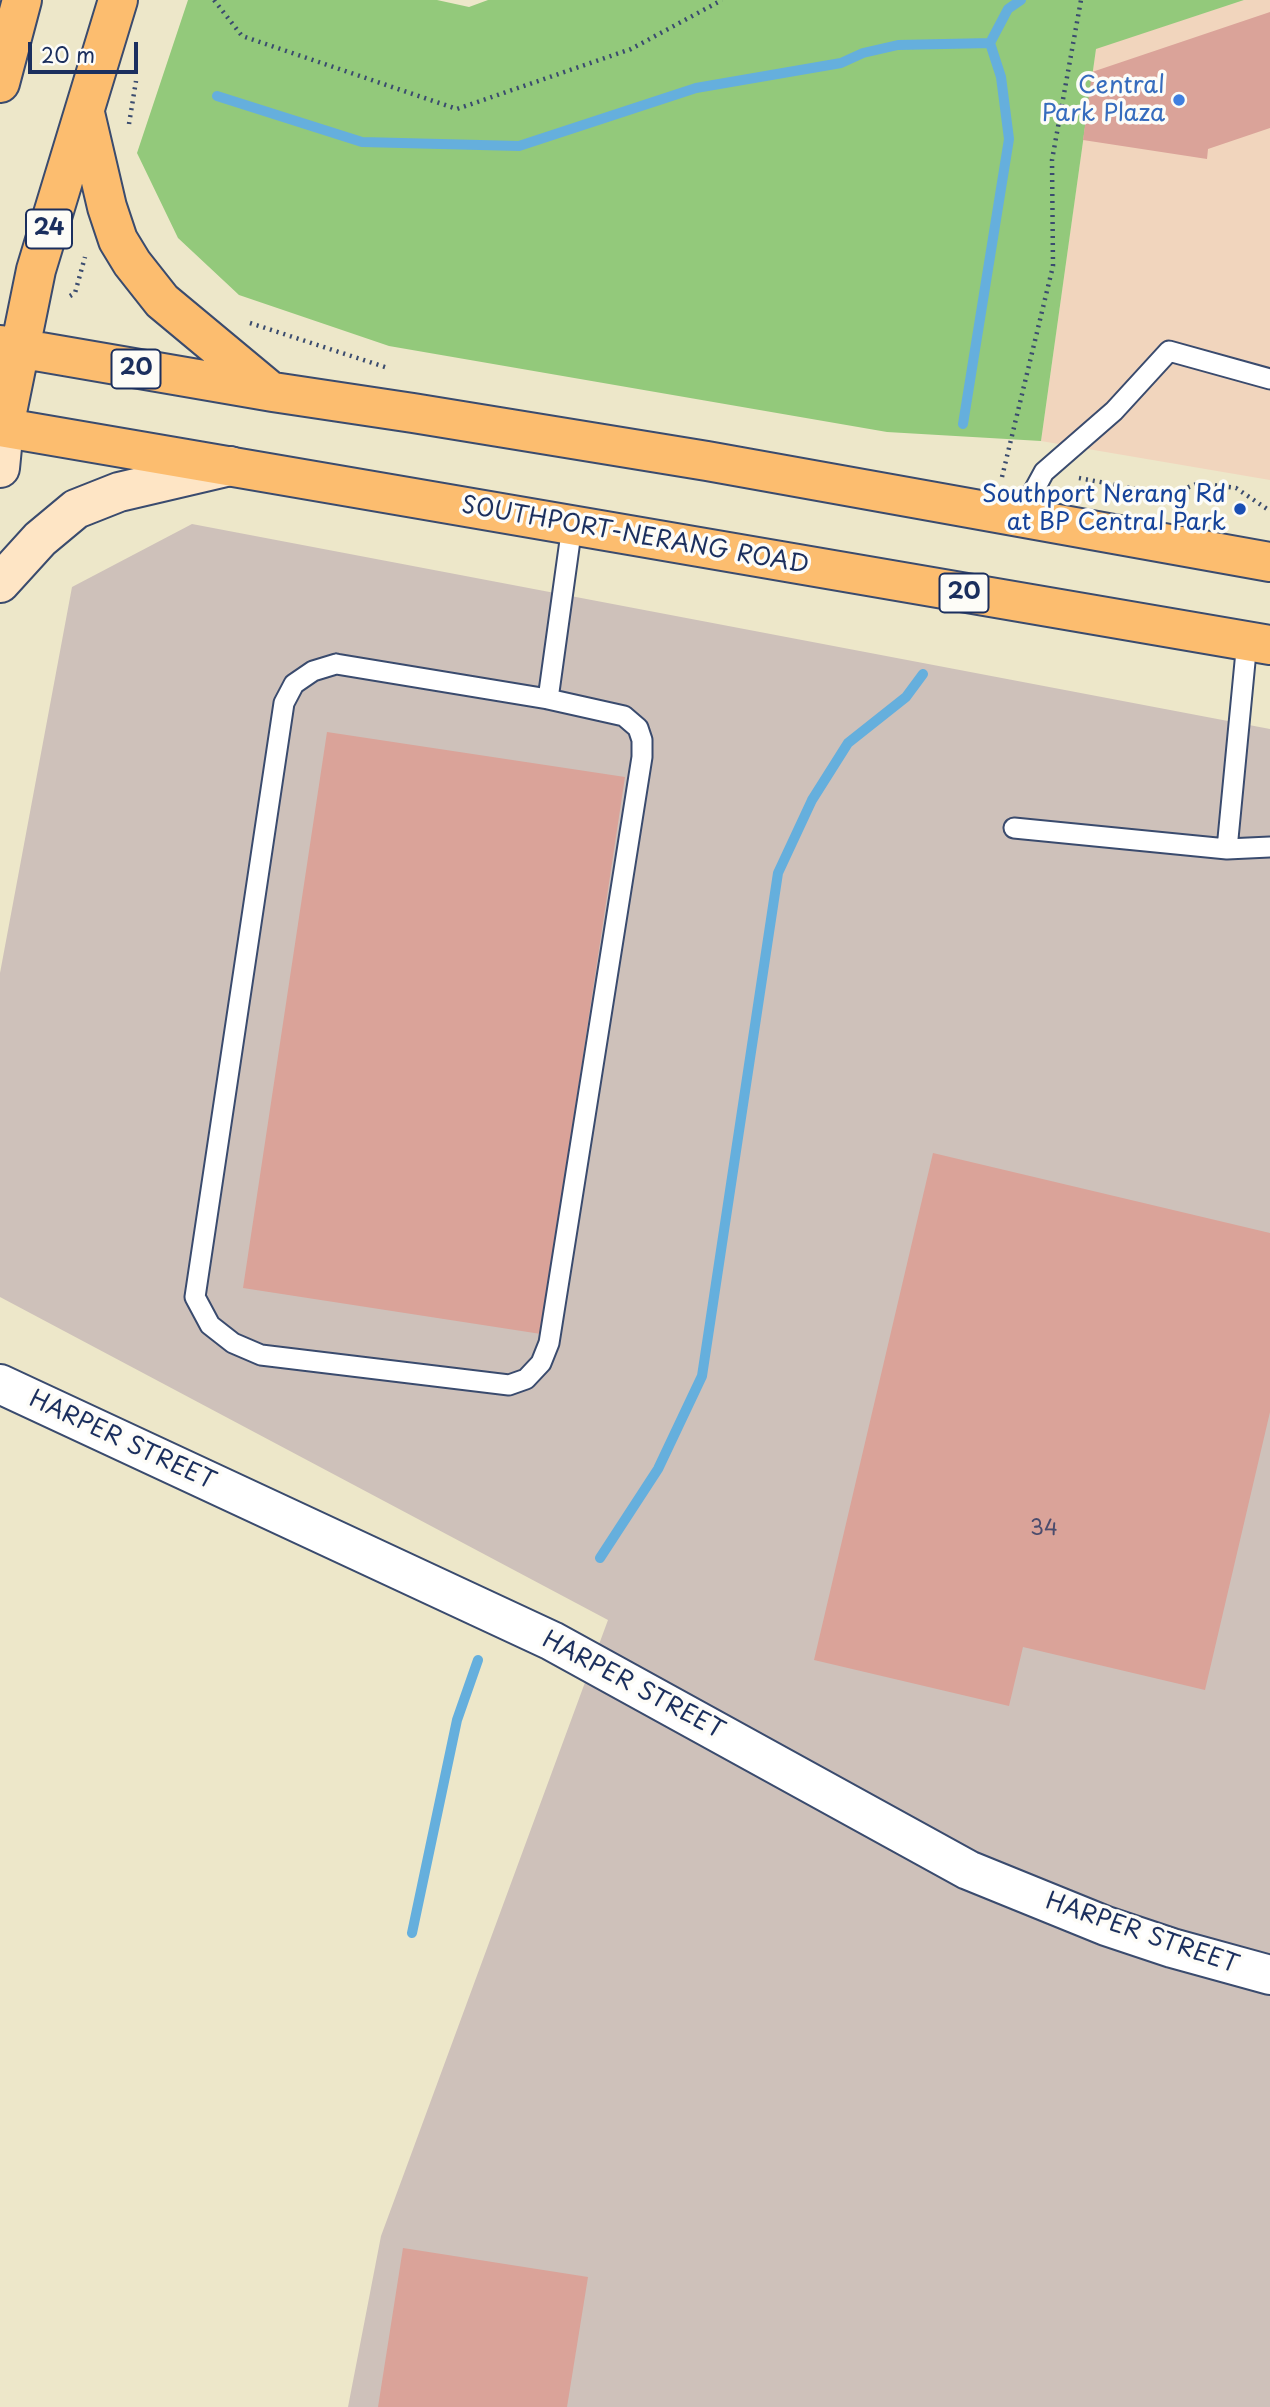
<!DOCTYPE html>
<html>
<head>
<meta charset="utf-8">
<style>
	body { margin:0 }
	#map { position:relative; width:1270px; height:2407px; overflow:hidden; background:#ede7c9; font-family:"Playpen Sans",sans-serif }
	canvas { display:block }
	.scale { position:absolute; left:28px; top:42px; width:110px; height:32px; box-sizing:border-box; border:4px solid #1b2f5e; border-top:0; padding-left:9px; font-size:21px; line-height:24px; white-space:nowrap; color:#1b2f5e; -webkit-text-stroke:5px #fdfcf7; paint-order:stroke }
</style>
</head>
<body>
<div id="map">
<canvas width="1270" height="2407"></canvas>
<div class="scale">20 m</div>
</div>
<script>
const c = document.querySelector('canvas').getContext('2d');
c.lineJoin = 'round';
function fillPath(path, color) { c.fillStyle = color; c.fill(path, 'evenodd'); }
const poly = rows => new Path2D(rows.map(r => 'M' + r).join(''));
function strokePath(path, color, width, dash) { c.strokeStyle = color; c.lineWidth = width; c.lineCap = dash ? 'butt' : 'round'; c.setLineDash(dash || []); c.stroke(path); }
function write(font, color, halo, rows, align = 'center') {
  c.font = font + ' "Playpen Sans",sans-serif'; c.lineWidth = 7; c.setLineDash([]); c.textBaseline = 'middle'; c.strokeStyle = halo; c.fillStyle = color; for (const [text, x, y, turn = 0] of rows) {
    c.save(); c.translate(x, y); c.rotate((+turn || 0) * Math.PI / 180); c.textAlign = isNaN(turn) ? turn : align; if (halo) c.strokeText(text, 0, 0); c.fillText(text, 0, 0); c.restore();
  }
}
fillPath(poly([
	[1244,0,1270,0,1270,480,1041,441,1096,48]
]), '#f1d5bd');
fillPath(poly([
	[192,524,1270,729,1270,2407,348,2407,381,2236,608,1620,0,1297,0,973,72,587]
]), '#cec1ba');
fillPath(poly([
	[188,0,437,0,469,7,488,0,1244,0,1096,49,1041,441,887,432,389,346,239,295,178,238,137,153]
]), '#93c97b');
strokePath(poly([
	[217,96,362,142,519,146,696,88,841,63,863,53,898,45,990,43],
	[963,424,1009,139,1001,77,990,43,1008,9,1021,0],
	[600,1558,658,1469,702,1376,778,873,812,800,848,743,906,697,923,674],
	[412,1933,457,1720,478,1660]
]), '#65afdd', 10);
fillPath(poly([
	[1270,12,1270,128,1208,149,1207,159,1083,140,1092,72],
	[327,732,625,777,541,1334,243,1288],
	[933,1153,1270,1233,1270,1412,1205,1690,1023,1647,1009,1706,814,1660],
	[403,2248,588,2277,567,2407,378,2407]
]), '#daa399');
const service = poly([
	[1019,518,1044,472,1114,411,1169,351,1270,379],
	[336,664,548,699,624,716,638,728,642,740,642,757,549,1343,541,1363,526,1379,509,1385,261,1355,233,1343,210,1325,195,1297,284,703,294,684,313,671,336,664],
	[548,699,572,526],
	[1014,828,1227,849,1270,847],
	[1227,849,1247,641]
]);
const minor = poly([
	[0,1384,552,1641,968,1870,1106,1926,1172,1948,1270,1975]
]);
const secondary = poly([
	[0,468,4,427],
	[0,583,40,539,76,509,119,492,230,466]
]);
const primary = poly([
	[0,83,22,0],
	[85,113,107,207,118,240,132,263,162,301,269,390],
	[0,345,273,392,413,413,707,461,1270,562],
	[0,427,1270,645],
	[4,427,36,270,118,0]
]);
strokePath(service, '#3a4b6e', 23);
strokePath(minor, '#3a4b6e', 42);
strokePath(secondary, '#3a4b6e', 42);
strokePath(primary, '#3a4b6e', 42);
strokePath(poly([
	[214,0,242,36,457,109,631,49,722,0],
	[129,124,136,81],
	[70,296,75,293,85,257],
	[250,323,388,368],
	[1002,477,1053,266,1052,160,1081,0],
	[1079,478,1169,495,1199,483,1236,488,1270,511]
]), '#3a4b6e', 4.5, [2, 5]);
strokePath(service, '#fff', 19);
strokePath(minor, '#fff', 38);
strokePath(secondary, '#fee5c5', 38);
strokePath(primary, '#fcbd6f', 38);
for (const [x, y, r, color] of [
	[1179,100,7,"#3f7fe0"],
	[1240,509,7,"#1a4fb4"]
]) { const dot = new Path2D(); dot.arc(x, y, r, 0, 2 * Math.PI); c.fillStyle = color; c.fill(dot); strokePath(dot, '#fdfcf7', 2.5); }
write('21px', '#4b4c6d', null, [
	["34",1044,1529]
]);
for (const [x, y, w] of [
	[49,229,46],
	[136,369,49],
	[964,593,49]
]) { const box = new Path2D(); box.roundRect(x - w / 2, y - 19.5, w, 39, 5); c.fillStyle = '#fdfcf7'; c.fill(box); strokePath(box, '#1b2f5e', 2); }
write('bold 23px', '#1b2f5e', null, [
	["24",49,229],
	["20",136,369],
	["20",964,593]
]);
write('24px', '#366cbe', '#fdfcf7', [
	["Central",1165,86],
	["Park Plaza",1165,114]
], 'right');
write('24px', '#164399', '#fdfcf7', [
	["Southport Nerang Rd",1226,495],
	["at BP Central Park",1226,523]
], 'right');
write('24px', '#1b2f5e', '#fdfcf7', [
	["SOUTHPORT-NERANG ROAD",635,536,10],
	["HARPER STREET",122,1441,25],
	["HARPER STREET",633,1686,28],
	["HARPER STREET",1142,1934,19]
]);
</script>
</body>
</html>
